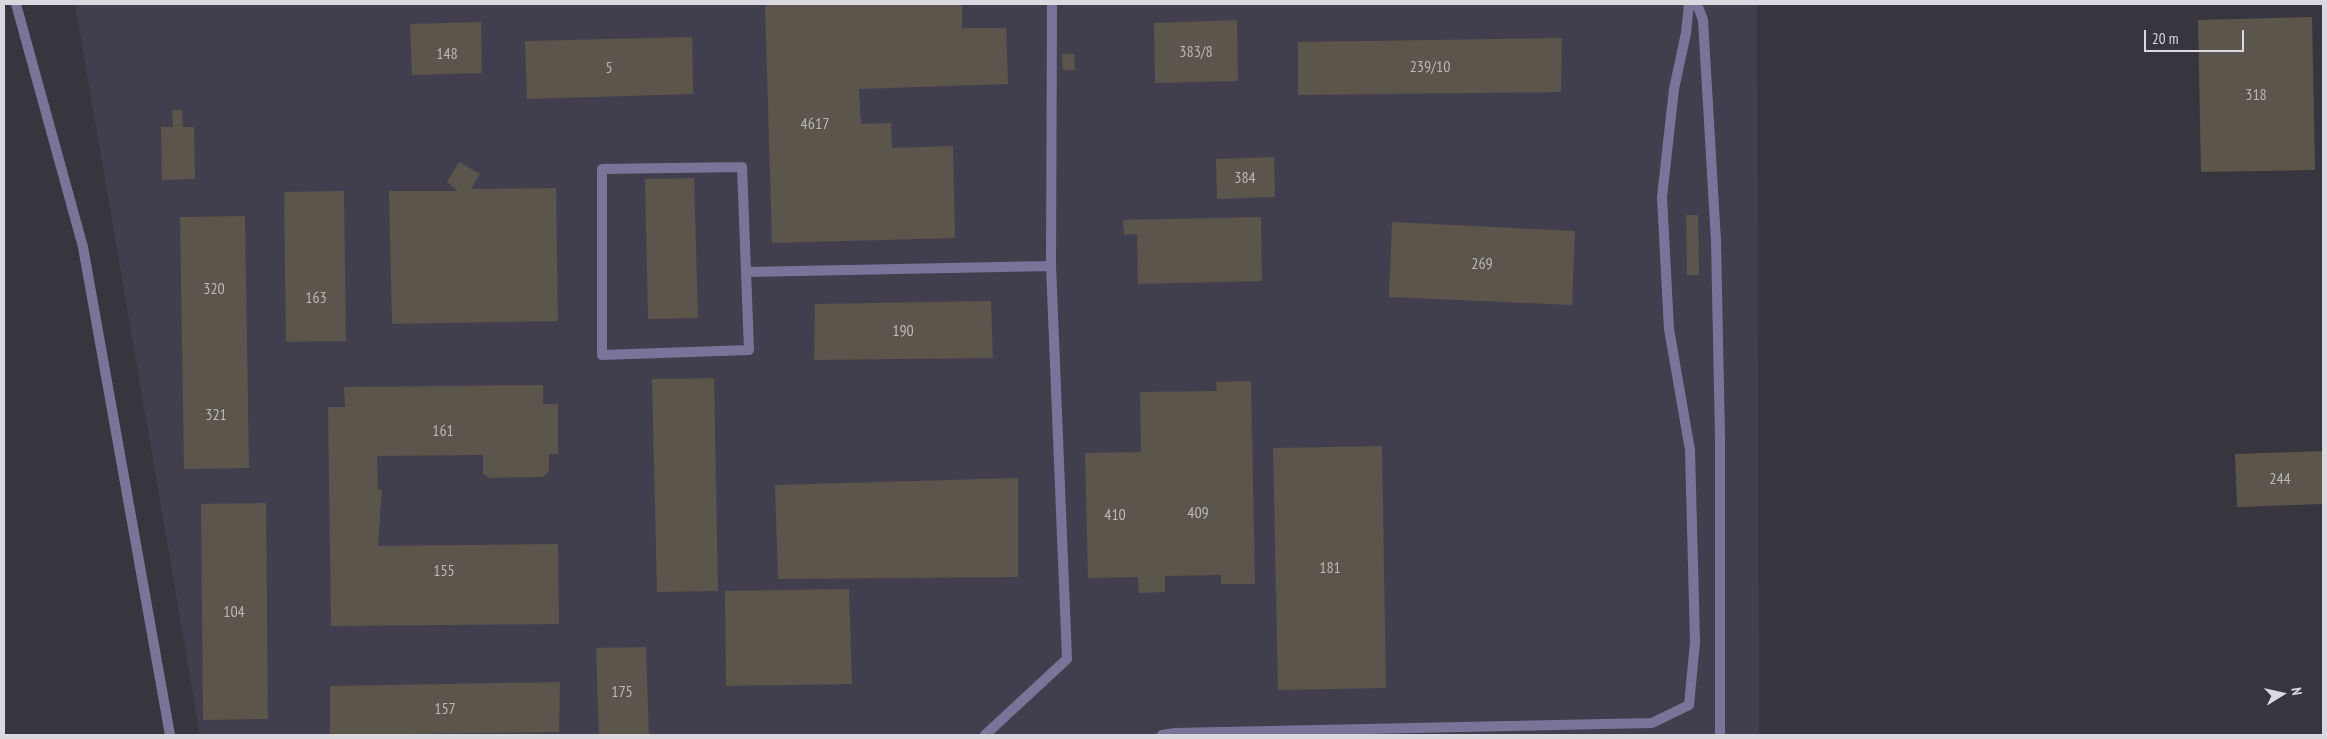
<!DOCTYPE html>
<html>
<head>
<meta charset="utf-8">
<style>
	body { margin:0 }
	#map { position:relative; width:2327px; height:739px; overflow:hidden; background:#37363f; font-family:"PT Sans Narrow",sans-serif }
	canvas { display:block }
	.frame { position:absolute; inset:0; border:5px solid #dad9df; pointer-events:none }
	.north { position:absolute; left:2257px; top:669px; width:50px; height:50px; -webkit-text-stroke:4px #37363f; paint-order:stroke; rotate:80deg; font-size:14px; font-weight:700; line-height:20px; text-align:center; color:#dad9df }
	.north::after { content:''; display:block; margin:auto; width:18px; height:22px; background:#dad9df; clip-path:polygon(50% 0,100% 100%,50% 72%,0 100%) }
	.scale { position:absolute; left:2144px; top:30px; width:100px; height:22px; box-sizing:border-box; border:2px solid #dad9df; border-top:0; padding-left:6px; font-size:15px; line-height:18px; white-space:nowrap; color:#dad9df; -webkit-text-stroke:4px #37363f; paint-order:stroke }
</style>
</head>
<body>
<div id="map">
<canvas width="2327" height="739"></canvas>
<div class="frame"></div>
<div class="north">N</div>
<div class="scale">20 m</div>
</div>
<script>
const c = document.querySelector('canvas').getContext('2d');
c.lineJoin = 'round';
function fillPath(path, color) { c.fillStyle = color; c.fill(path, 'evenodd'); }
const poly = rows => new Path2D(rows.map(r => 'M' + r).join(''));
function strokePath(path, color, width, dash) { c.strokeStyle = color; c.lineWidth = width; c.lineCap = dash ? 'butt' : 'round'; c.setLineDash(dash || []); c.stroke(path); }
function write(font, color, halo, rows, align = 'center') {
  c.font = font + ' "PT Sans Narrow",sans-serif'; c.lineWidth = 4.5; c.setLineDash([]); c.textBaseline = 'middle'; c.strokeStyle = halo; c.fillStyle = color; for (const [text, x, y, turn = 0] of rows) {
    c.save(); c.translate(x, y); c.rotate((+turn || 0) * Math.PI / 180); c.textAlign = isNaN(turn) ? turn : align; if (halo) c.strokeText(text, 0, 0); c.fillText(text, 0, 0); c.restore();
  }
}
fillPath(poly([
	[75,4,1757,4,1759,735,200,735]
]), '#413f4e');
fillPath(poly([
	[765,4,962,4,962,28,1006,28,1008,84,859,89,861,124,891,123,892,148,953,146,955,238,772,243],
	[2312,17,2315,170,2201,172,2198,20],
	[1237,20,1238,81,1155,83,1154,23],
	[481,22,482,73,412,75,410,24],
	[692,37,693,94,527,99,525,41],
	[1562,38,1561,92,1298,95,1298,42],
	[1062,54,1074,54,1075,70,1063,70],
	[172,110,182,110,183,127,194,127,195,179,162,180,161,127,173,127],
	[1274,157,1275,197,1217,199,1216,159],
	[459,162,480,174,471,189,556,188,558,321,392,324,389,191,458,191,447,182],
	[694,178,698,318,648,319,645,179],
	[344,191,346,341,286,342,284,192],
	[1686,215,1698,215,1699,275,1687,275],
	[245,216,249,468,184,469,180,217],
	[1261,217,1262,281,1138,284,1137,234,1124,235,1123,220],
	[1392,222,1575,231,1572,305,1389,297],
	[991,301,993,358,814,360,815,304],
	[714,378,718,591,657,592,652,379],
	[1251,381,1255,584,1221,584,1221,575,1165,576,1165,592,1139,593,1138,577,1088,578,1085,453,1141,452,1140,392,1217,391,1216,382],
	[543,385,543,404,558,404,558,454,549,454,549,471,543,477,489,478,483,473,483,455,377,456,378,490,382,489,378,546,558,544,559,624,331,626,328,407,345,407,344,387],
	[1382,446,1386,688,1278,690,1273,448],
	[2323,451,2323,504,2237,507,2235,454],
	[1018,478,1018,577,778,579,775,485],
	[266,503,268,719,203,720,201,504],
	[849,589,852,684,726,686,725,591],
	[646,647,649,735,599,735,596,648],
	[560,682,559,732,330,735,330,686]
]), '#5b554c');
strokePath(poly([
	[16,4,83,247,170,735],
	[1697,4,1703,20,1716,241,1720,438,1720,735],
	[742,167,749,350,602,355,602,169,742,167],
	[746,272,1051,266,1052,4],
	[985,735,1067,659,1051,266],
	[1162,735,1175,733,1652,723,1689,705,1695,642,1690,450,1669,329,1662,197,1674,89,1686,33,1689,4]
]), '#7b7499', 10);
write('16px', '#bab8ba', null, [
	["383/8",1196,52],
	["148",447,54],
	["239/10",1430,67],
	["5",609,68],
	["318",2256,95],
	["4617",815,124],
	["384",1245,178],
	["269",1482,264],
	["320",214,289],
	["163",316,298],
	["190",903,331],
	["321",216,415],
	["161",443,431],
	["244",2280,479],
	["409",1198,513],
	["410",1115,515],
	["181",1330,568],
	["155",444,571],
	["104",234,612],
	["175",622,692],
	["157",445,709]
]);
</script>
</body>
</html>
